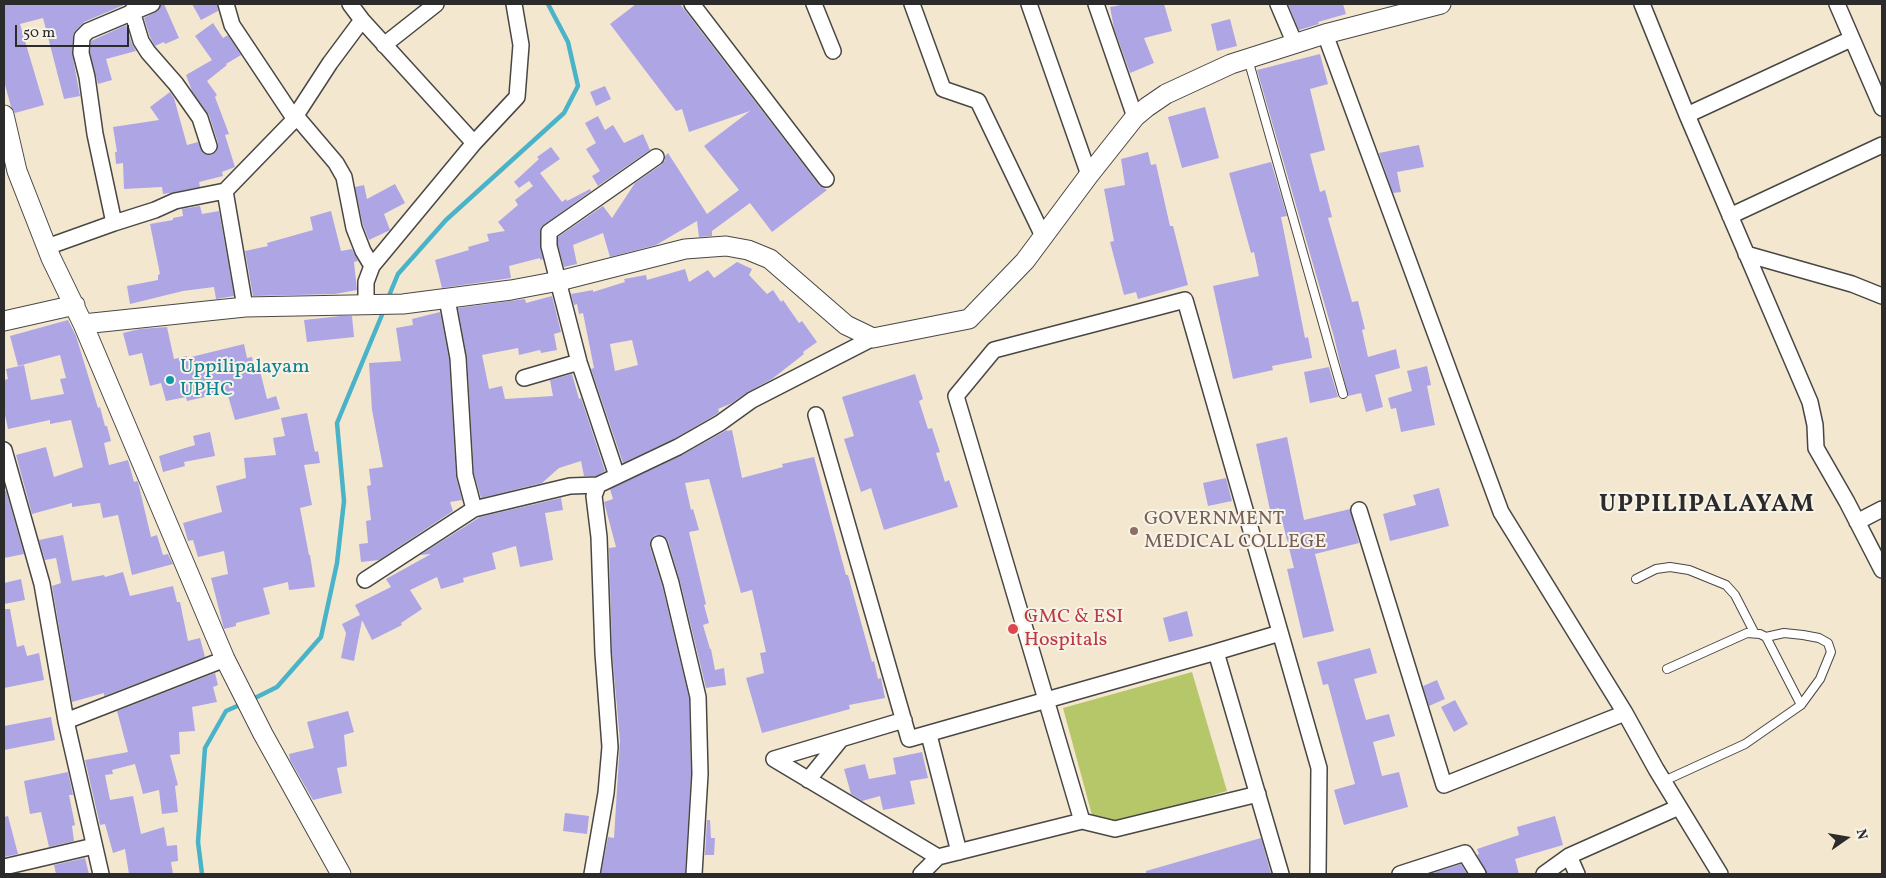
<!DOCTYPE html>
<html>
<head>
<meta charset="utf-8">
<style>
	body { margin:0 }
	#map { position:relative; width:1886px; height:878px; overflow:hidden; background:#f4e7d0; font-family:Vollkorn,serif }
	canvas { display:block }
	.frame { position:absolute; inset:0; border:5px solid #2b2b2b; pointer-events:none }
	.north { position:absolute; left:1821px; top:813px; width:50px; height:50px; -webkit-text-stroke:4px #f7f3e8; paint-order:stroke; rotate:77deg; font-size:14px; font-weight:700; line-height:20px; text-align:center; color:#2b2b2b }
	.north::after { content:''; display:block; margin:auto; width:18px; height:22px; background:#2b2b2b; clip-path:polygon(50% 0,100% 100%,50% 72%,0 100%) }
	.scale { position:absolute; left:15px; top:25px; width:114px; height:22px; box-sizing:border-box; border:2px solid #2b2b2b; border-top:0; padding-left:6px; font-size:15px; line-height:18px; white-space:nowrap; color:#2b2b2b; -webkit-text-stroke:4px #f7f3e8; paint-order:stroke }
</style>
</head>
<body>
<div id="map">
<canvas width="1886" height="878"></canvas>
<div class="frame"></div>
<div class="north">N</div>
<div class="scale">50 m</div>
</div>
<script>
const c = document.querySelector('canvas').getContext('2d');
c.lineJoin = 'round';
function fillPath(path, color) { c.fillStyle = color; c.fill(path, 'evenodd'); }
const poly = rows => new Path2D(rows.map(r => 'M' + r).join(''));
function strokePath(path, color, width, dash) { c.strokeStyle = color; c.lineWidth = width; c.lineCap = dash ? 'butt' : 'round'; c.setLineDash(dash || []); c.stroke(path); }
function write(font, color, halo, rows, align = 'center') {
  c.font = font + ' Vollkorn,serif'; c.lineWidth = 4; c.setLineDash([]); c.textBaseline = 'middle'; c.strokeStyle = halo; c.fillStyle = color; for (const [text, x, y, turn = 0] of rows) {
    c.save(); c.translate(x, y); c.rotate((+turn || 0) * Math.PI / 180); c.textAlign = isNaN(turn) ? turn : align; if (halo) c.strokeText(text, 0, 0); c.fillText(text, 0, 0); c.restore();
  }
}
fillPath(poly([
	[1192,672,1227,791,1096,830,1063,708]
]), '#b6c769');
strokePath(poly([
	[388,298,398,274,446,220,564,113,578,86,568,42,548,4],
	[251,700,277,687,321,637,337,563,344,501,337,423,384,310],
	[202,874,198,842,205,748,226,711,244,703]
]), '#4ab3c8', 4.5);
fillPath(poly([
	[4,4,126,4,84,22,75,31,73,36,72,53,80,96,64,99,43,18,20,24,44,105,15,113,11,107,4,81],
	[161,4,164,4,179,38,165,44,164,42,155,46,150,37,144,18,159,10],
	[192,4,217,4,218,11,201,20],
	[636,4,680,4,819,185,827,190,772,232,750,203,712,231,712,236,699,237,697,221,656,245,610,257,603,233,573,245,577,264,564,267,558,245,558,237,603,206,612,218,635,183,661,165,665,160,665,156,668,153,707,214,739,190,704,146,750,111,689,132,682,109,676,111,610,24],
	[1126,4,1164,4,1172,31,1144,38,1154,63,1130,73,1114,28,1110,7],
	[1288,4,1343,4,1346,14,1318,22,1319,24,1299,30],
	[1230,19,1237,46,1217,51,1211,24],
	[213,23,223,38,228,35,241,55,226,64,227,65,207,81,217,95,215,97,229,134,225,135,235,167,222,172,223,176,199,182,200,187,170,193,163,194,162,187,124,189,123,163,116,164,115,152,117,152,113,127,159,120,150,107,170,92,174,98,187,145,198,142,203,153,211,155,216,152,218,143,209,115,192,91,186,75,212,60,195,36],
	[126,25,132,44,136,51,106,59,112,80,98,84,90,52,91,41],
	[1320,54,1328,84,1310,89,1325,150,1310,154,1320,192,1325,190,1332,217,1328,218,1352,302,1358,301,1365,329,1362,330,1368,357,1396,349,1400,368,1375,375,1383,407,1366,412,1361,393,1348,396,1334,337,1257,70],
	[605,86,611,99,596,106,590,92],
	[1205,107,1219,158,1182,168,1168,117],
	[598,116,605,130,613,125,624,143,643,134,650,150,598,186,592,176,600,171,586,149,596,143,585,123],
	[1419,145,1424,167,1397,172,1401,192,1393,193,1379,153],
	[551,147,560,159,540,173,562,202,566,199,567,201,590,189,591,191,541,227,540,246,543,259,540,260,540,258,509,266,511,278,442,288,435,260,469,250,468,247,489,241,487,234,505,231,498,222,518,205,515,200,533,186,529,181,519,188,514,182,539,159,537,157],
	[1148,152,1151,165,1156,164,1170,226,1173,226,1188,285,1138,299,1136,292,1124,295,1110,242,1114,241,1104,189,1125,185,1121,159],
	[1271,162,1287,216,1281,217,1305,338,1308,337,1312,358,1272,366,1273,370,1233,379,1213,286,1259,276,1254,252,1251,253,1229,173],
	[395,184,405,203,384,214,390,230,369,240,363,225,355,187,364,185,367,199],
	[200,206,202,214,219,211,234,296,216,299,214,287,183,291,130,304,127,286,158,280,158,275,160,274,150,224,173,220,173,218,183,216,182,209],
	[331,211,341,251,352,249,358,261,354,262,357,290,335,294,253,296,245,251,268,246,267,243,313,230,310,217],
	[737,262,752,269,749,275,767,294,773,290,781,302,783,300,799,323,802,321,817,342,803,352,804,354,772,379,748,392,730,404,718,409,719,412,715,415,674,439,623,463,591,369,594,368,583,313,579,314,577,304,574,305,571,294,593,290,593,292,625,282,624,279,646,275,647,280,685,269,689,282,708,270,714,278],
	[632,340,638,365,615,371,610,344],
	[552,296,561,332,554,334,557,350,541,353,540,350,519,355,518,348,482,355,489,389,502,386,505,399,553,396,550,380,572,374,579,399,581,398,605,471,596,476,584,476,581,461,559,468,542,483,481,498,474,474,467,357,458,308,525,299,526,303],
	[440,312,449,359,456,476,462,500,450,502,453,511,379,560,361,562,359,544,368,543,366,521,371,520,367,486,371,485,369,469,383,467,372,410,369,363,401,361,396,328,413,325,412,319],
	[341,316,352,316,354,337,307,342,304,320],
	[68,320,76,336,98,408,100,407,105,426,107,426,111,441,104,443,109,465,128,460,134,482,137,481,138,482,151,537,157,535,163,555,168,554,173,564,132,575,118,515,103,518,100,503,72,507,72,503,32,514,16,455,46,447,54,477,83,467,71,420,50,424,50,420,8,429,4,410,4,380,8,379,6,369,24,365,31,400,64,394,60,379,66,378,60,355,18,366,10,336],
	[167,327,174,359,187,356,187,358,244,344,247,358,252,357,254,368,259,367,267,399,276,396,280,409,235,420,227,392,187,401,186,397,166,401,161,383,150,386,142,353,129,356,123,333,140,329],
	[1427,366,1431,385,1427,386,1435,425,1401,432,1396,408,1391,409,1388,398,1412,391,1407,371],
	[1329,367,1338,397,1310,403,1304,372],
	[915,374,923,399,919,401,928,429,932,428,940,452,936,453,945,482,949,480,958,507,884,530,871,488,861,492,844,439,854,436,842,397],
	[307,413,315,452,318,451,320,463,304,465,312,505,300,508,309,555,310,555,315,587,289,590,288,582,263,588,270,614,236,623,236,626,224,629,211,578,228,574,224,551,198,557,193,540,188,541,183,523,222,512,216,486,246,478,244,458,276,455,273,438,285,436,281,418],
	[727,430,727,431,732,430,742,478,783,467,782,464,814,457,846,575,848,575,872,662,874,661,878,679,881,678,885,698,849,705,850,709,762,733,746,678,764,673,760,653,766,652,752,590,741,593,709,479,685,483,691,510,693,509,699,530,689,532,706,604,704,605,709,623,703,625,710,649,711,649,715,670,724,668,726,685,706,688,680,581,668,541,662,535,656,535,650,541,650,547,662,585,689,698,691,774,685,874,601,874,608,837,614,838,620,741,612,652,609,548,616,547,604,502,613,499,610,489,682,455],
	[210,432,215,456,184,462,185,466,163,472,159,456,195,445,193,436],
	[1287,437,1304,520,1350,509,1359,543,1315,554,1334,631,1303,638,1287,569,1294,568,1279,508,1270,510,1256,444],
	[1226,478,1232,501,1208,506,1203,483],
	[1439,488,1449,526,1390,541,1383,514,1416,505,1413,495],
	[4,491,6,491,24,554,4,558],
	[561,498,563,510,545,513,553,560,520,567,516,546,492,553,496,569,463,578,464,582,441,589,437,577,410,590,422,609,401,623,402,625,372,640,362,620,354,661,341,658,346,633,342,624,360,615,355,605,391,587,386,579,431,554,420,555,480,517],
	[63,535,72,581,104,575,105,577,123,572,130,596,173,586,177,602,180,602,188,641,200,638,205,657,107,695,104,696,104,693,72,702,52,586,61,583,56,558,45,560,39,540],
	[21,579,25,600,4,604,4,583],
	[4,609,10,609,17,647,24,645,27,656,39,653,44,680,4,688],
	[1187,611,1193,636,1169,642,1163,618],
	[1370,648,1377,673,1354,679,1366,720,1389,714,1395,736,1373,742,1382,776,1399,772,1408,807,1344,825,1334,790,1355,784,1328,684,1323,685,1317,662],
	[215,673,218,685,213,687,217,702,192,707,195,731,179,732,180,754,170,755,178,785,175,786,178,812,162,814,159,790,143,794,135,764,112,770,113,774,105,775,110,800,133,796,141,834,164,827,167,846,177,845,178,861,171,862,173,874,129,874,125,849,113,853,105,824,100,825,85,760,128,752,117,711],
	[1437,680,1445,699,1429,706,1423,686],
	[1455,700,1468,724,1454,732,1441,707],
	[348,711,354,732,344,735,347,766,337,768,342,793,313,800,290,760,289,754,314,748,307,722],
	[51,717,55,740,4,750,4,726],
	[922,752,928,778,910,781,915,804,883,810,880,796,862,801,851,794,844,769,865,764,869,779,896,774,893,758],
	[68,772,73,795,69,795,75,825,72,826,74,841,49,847,41,812,30,814,24,781],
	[565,813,589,816,587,834,563,831],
	[8,816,18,854,4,857,4,817],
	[1555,816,1563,845,1515,859,1519,874,1487,874,1477,855,1479,854,1477,849,1519,835,1517,827],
	[707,820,710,820,711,838,715,838,714,855,705,855],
	[1261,838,1271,874,1146,874,1146,871],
	[85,858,89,874,56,874,54,865],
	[1461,864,1467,874,1430,874]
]), '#aea5e5');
const service = poly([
	[1248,59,1343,394],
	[1636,579,1656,569,1670,567,1689,570,1726,585,1735,595,1754,632],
	[1667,669,1747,633,1760,634,1766,637,1801,705],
	[1664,781,1745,744,1801,705,1820,679,1831,652,1828,643,1819,638,1803,635,1784,633,1766,637]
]);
const minor = poly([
	[226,4,232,25,294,118],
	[350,4,362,20,474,143],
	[692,4,826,179],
	[814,4,833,51],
	[912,4,943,89,978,101,1043,236],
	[1029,4,1089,175],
	[1096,4,1135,117],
	[1278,4,1295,44],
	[1642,4,1687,115,1810,402,1815,425,1816,448,1847,502,1882,570],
	[1837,4,1882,108],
	[132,11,141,41,148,52,176,84,200,118,209,146],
	[1325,34,1501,512,1625,713],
	[384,45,436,4],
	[1687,115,1851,39],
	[296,116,336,163,344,177,354,228,363,251,372,266],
	[1730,216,1882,145],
	[114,223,155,210,175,201,225,191],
	[47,247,114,223,95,134,87,77,81,53,82,37,88,31,152,4],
	[1746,254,1852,284,1882,296],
	[366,305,366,282,372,266,474,143,517,97,521,45,514,4],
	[245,307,225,191,291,123,330,63,362,20],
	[524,378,579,362],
	[816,415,909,739,1216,652,1281,874],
	[4,450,42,584,66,721,101,874],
	[617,476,579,362,549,246,549,232,656,157],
	[474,509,570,486,598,485],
	[1359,510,1444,785,1625,713,1656,769,1720,874],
	[1857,522,1882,509],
	[659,544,671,583,698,697,700,774,694,874],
	[365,580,474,509,465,475,458,358,447,299],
	[1216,652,1280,633],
	[66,721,225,659],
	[929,735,959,852],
	[774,759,938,857],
	[774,759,904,720],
	[808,780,841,739],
	[1082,821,1115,829,1258,794],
	[1569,856,1577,874],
	[4,867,94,846],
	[592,874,606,793,610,747,603,653,599,537,594,496,598,485,678,447,720,423,752,400,873,338],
	[921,874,938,857,1082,821,956,396,994,350,1185,300,1319,768,1318,874],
	[1400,874,1465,853,1478,874],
	[1544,874,1569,856,1679,807]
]);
const tertiary = poly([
	[4,115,17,171,51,258,83,324,225,659,263,734,341,874],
	[4,321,75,305],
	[83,324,245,307,403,304,511,290,559,281,685,249,726,246,748,250,770,259,846,325,873,338,969,319,1025,261,1089,175,1135,117,1147,107,1166,94,1231,64,1325,34,1441,4]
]);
strokePath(service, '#494744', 10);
strokePath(minor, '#494744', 18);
strokePath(tertiary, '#494744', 21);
strokePath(service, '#fff', 8);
strokePath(minor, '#fff', 15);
strokePath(tertiary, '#fff', 19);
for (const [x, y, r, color] of [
	[170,380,5,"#0f9aa8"],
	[1134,531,5,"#8d6e63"],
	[1013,629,6,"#e0444e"]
]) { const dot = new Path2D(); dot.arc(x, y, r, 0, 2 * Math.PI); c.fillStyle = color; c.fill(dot); strokePath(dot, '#f7f3e8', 2); }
write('20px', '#0d838f', '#f7f3e8', [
	["Uppilipalayam",180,368],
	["UPHC",180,391]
], 'left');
write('20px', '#785e54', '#f7f3e8', [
	["GOVERNMENT",1144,520],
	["MEDICAL COLLEGE",1144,543]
], 'left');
write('20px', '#be3a42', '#f7f3e8', [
	["GMC & ESI",1024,618],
	["Hospitals",1024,641]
], 'left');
c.letterSpacing = '1px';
write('bold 25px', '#2b2b2b', '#f7f3e8', [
	["UPPILIPALAYAM",1707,506]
]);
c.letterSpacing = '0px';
</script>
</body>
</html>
